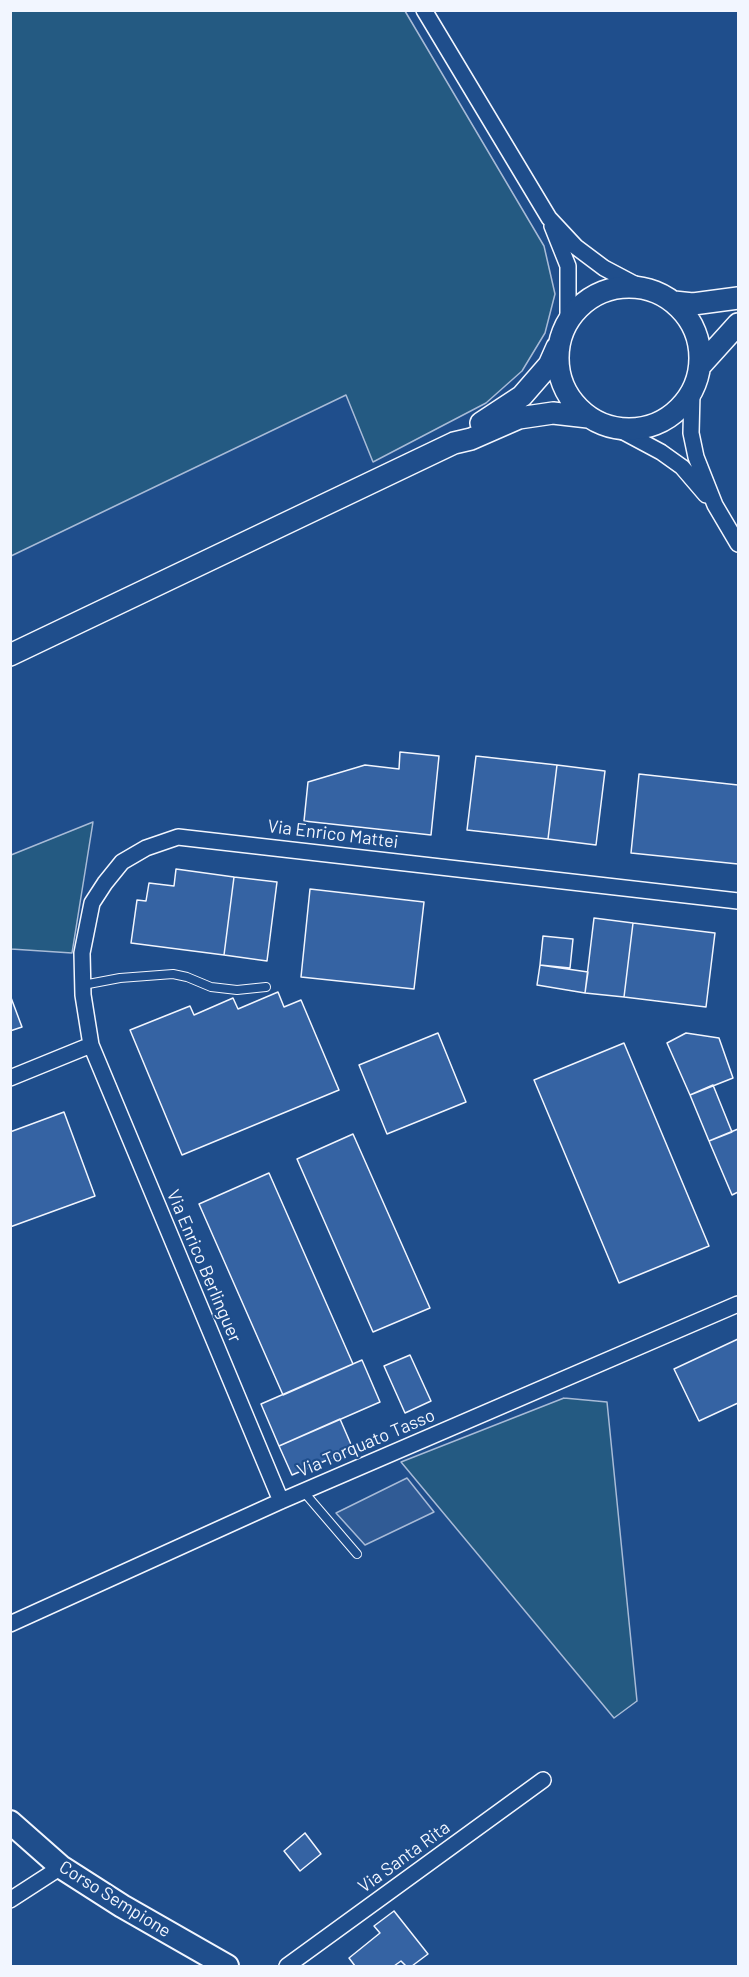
<!DOCTYPE html>
<html>
<head>
<meta charset="utf-8">
<style>
	body { margin:0 }
	#map { position:relative; width:749px; height:1977px; overflow:hidden; background:#1f4e8c; font-family:Barlow,sans-serif }
	canvas { display:block }
	.frame { position:absolute; inset:0; border:12px solid #f2f6ff; pointer-events:none }
</style>
</head>
<body>
<div id="map">
<canvas width="749" height="1977"></canvas>
<div class="frame"></div>
</div>
<script>
const c = document.querySelector('canvas').getContext('2d');
c.lineJoin = 'round';
function fillPath(path, color) { c.fillStyle = color; c.fill(path, 'evenodd'); }
const poly = rows => new Path2D(rows.map(r => 'M' + r).join(''));
function strokePath(path, color, width, dash) { c.strokeStyle = color; c.lineWidth = width; c.lineCap = dash ? 'butt' : 'round'; c.setLineDash(dash || []); c.stroke(path); }
function write(font, color, halo, rows, align = 'center') {
  c.font = font + ' Barlow,sans-serif'; c.lineWidth = 4.5; c.setLineDash([]); c.textBaseline = 'middle'; c.strokeStyle = halo; c.fillStyle = color; for (const [text, x, y, turn = 0] of rows) {
    c.save(); c.translate(x, y); c.rotate((+turn || 0) * Math.PI / 180); c.textAlign = isNaN(turn) ? turn : align; if (halo) c.strokeText(text, 0, 0); c.fillText(text, 0, 0); c.restore();
  }
}
const green = poly([
	[11,10,405,11,544,246,555,294,545,333,522,371,486,403,373,462,346,395,11,556,11,10],
	[93,822,72,953,11,949,11,855,93,822],
	[564,1398,607,1402,637,1701,614,1718,401,1462,564,1398]
]);
fillPath(green, '#245a82');
strokePath(green, '#a8bbd7', 1.5);
const parking = poly([
	[407,1478,434,1512,365,1545,336,1513,407,1478]
]);
fillPath(parking, '#305b95');
strokePath(parking, '#a8bbd7', 1.5);
const building = poly([
	[400,752,439,756,431,835,304,821,308,782,365,765,399,769,400,752],
	[476,756,557,765,548,839,467,830,476,756],
	[557,765,605,771,596,845,548,839,557,765],
	[639,774,738,785,738,864,631,853,639,774],
	[176,869,234,877,224,955,131,943,137,900,146,901,149,883,174,886,176,869],
	[234,877,277,882,267,961,224,955,234,877],
	[310,889,424,902,414,989,301,977,310,889],
	[594,918,633,923,624,997,585,993,594,918],
	[633,923,715,933,706,1007,624,997,633,923],
	[543,936,573,939,570,968,540,965,543,936],
	[540,965,588,972,585,993,537,985,540,965],
	[278,992,284,1007,301,1000,339,1090,182,1155,130,1030,190,1006,194,1015,233,998,238,1009,278,992],
	[10,995,22,1027,10,1031,10,995],
	[438,1033,466,1102,387,1134,359,1065,438,1033],
	[686,1033,719,1038,733,1078,690,1095,667,1043,686,1033],
	[624,1043,709,1246,619,1283,534,1080,624,1043],
	[713,1085,732,1132,709,1141,690,1095,713,1085],
	[64,1112,95,1196,10,1227,10,1132,64,1112],
	[738,1129,738,1192,732,1195,709,1141,738,1129],
	[353,1134,430,1308,373,1332,297,1159,353,1134],
	[269,1173,353,1364,283,1395,199,1204,269,1173],
	[738,1339,738,1403,699,1421,674,1369,738,1339],
	[410,1355,431,1401,405,1413,384,1366,410,1355],
	[362,1360,380,1402,279,1446,261,1404,362,1360],
	[340,1419,353,1449,292,1475,279,1446,340,1419],
	[305,1833,321,1854,300,1871,284,1851,305,1833],
	[394,1911,428,1954,412,1966,406,1966,401,1961,394,1966,355,1966,349,1958,380,1933,374,1926,394,1911]
]);
fillPath(building, '#3563a3');
strokePath(building, '#f2f6ff', 1.5);
const service = poly([
	[83,985,120,978,173,974,187,977,211,987,237,990,266,987],
	[303,1491,357,1554]
]);
const minor = poly([
	[424,10,549,218,576,247,604,268,640,287],
	[552,226,568,266,568,321],
	[692,393,691,433,696,457,715,505,738,544],
	[618,429,661,452,682,467,706,495],
	[10,1078,91,1045],
	[281,1501,91,1045,83,995,82,953,92,903,105,883,122,862,146,848,178,837,738,901],
	[10,1624,281,1501,738,1304],
	[10,1900,61,1867],
	[287,1966,543,1780]
]);
const secondary = poly([
	'558 358a71 71 0 1 1 142 0a71 71 0 1 1-142 0Z',
	[674,302,693,304,738,298],
	[701,365,738,324],
	[481,423,522,396,549,365,557,347],
	[10,655,454,443,471,439,519,418,553,413,588,417]
]);
const primary = poly([
	[10,1822,61,1867,122,1906,227,1966]
]);
strokePath(service, '#f2f6ff', 10);
strokePath(minor, '#f2f6ff', 18);
strokePath(secondary, '#f2f6ff', 24);
strokePath(primary, '#f2f6ff', 26);
strokePath(service, '#1f4e8c', 8);
strokePath(minor, '#1f4e8c', 15);
strokePath(secondary, '#1f4e8c', 21);
strokePath(primary, '#1f4e8c', 22);
write('18px', '#f2f6ff', '#1f4e8c', [
	["Via Enrico Mattei",333,834,7],
	["Via Enrico Berlinguer",204,1266,67],
	["Via Torquato Tasso",366,1443,-23],
	["Via Santa Rita",404,1857,-36],
	["Corso Sempione",115,1899,32]
]);
</script>
</body>
</html>
